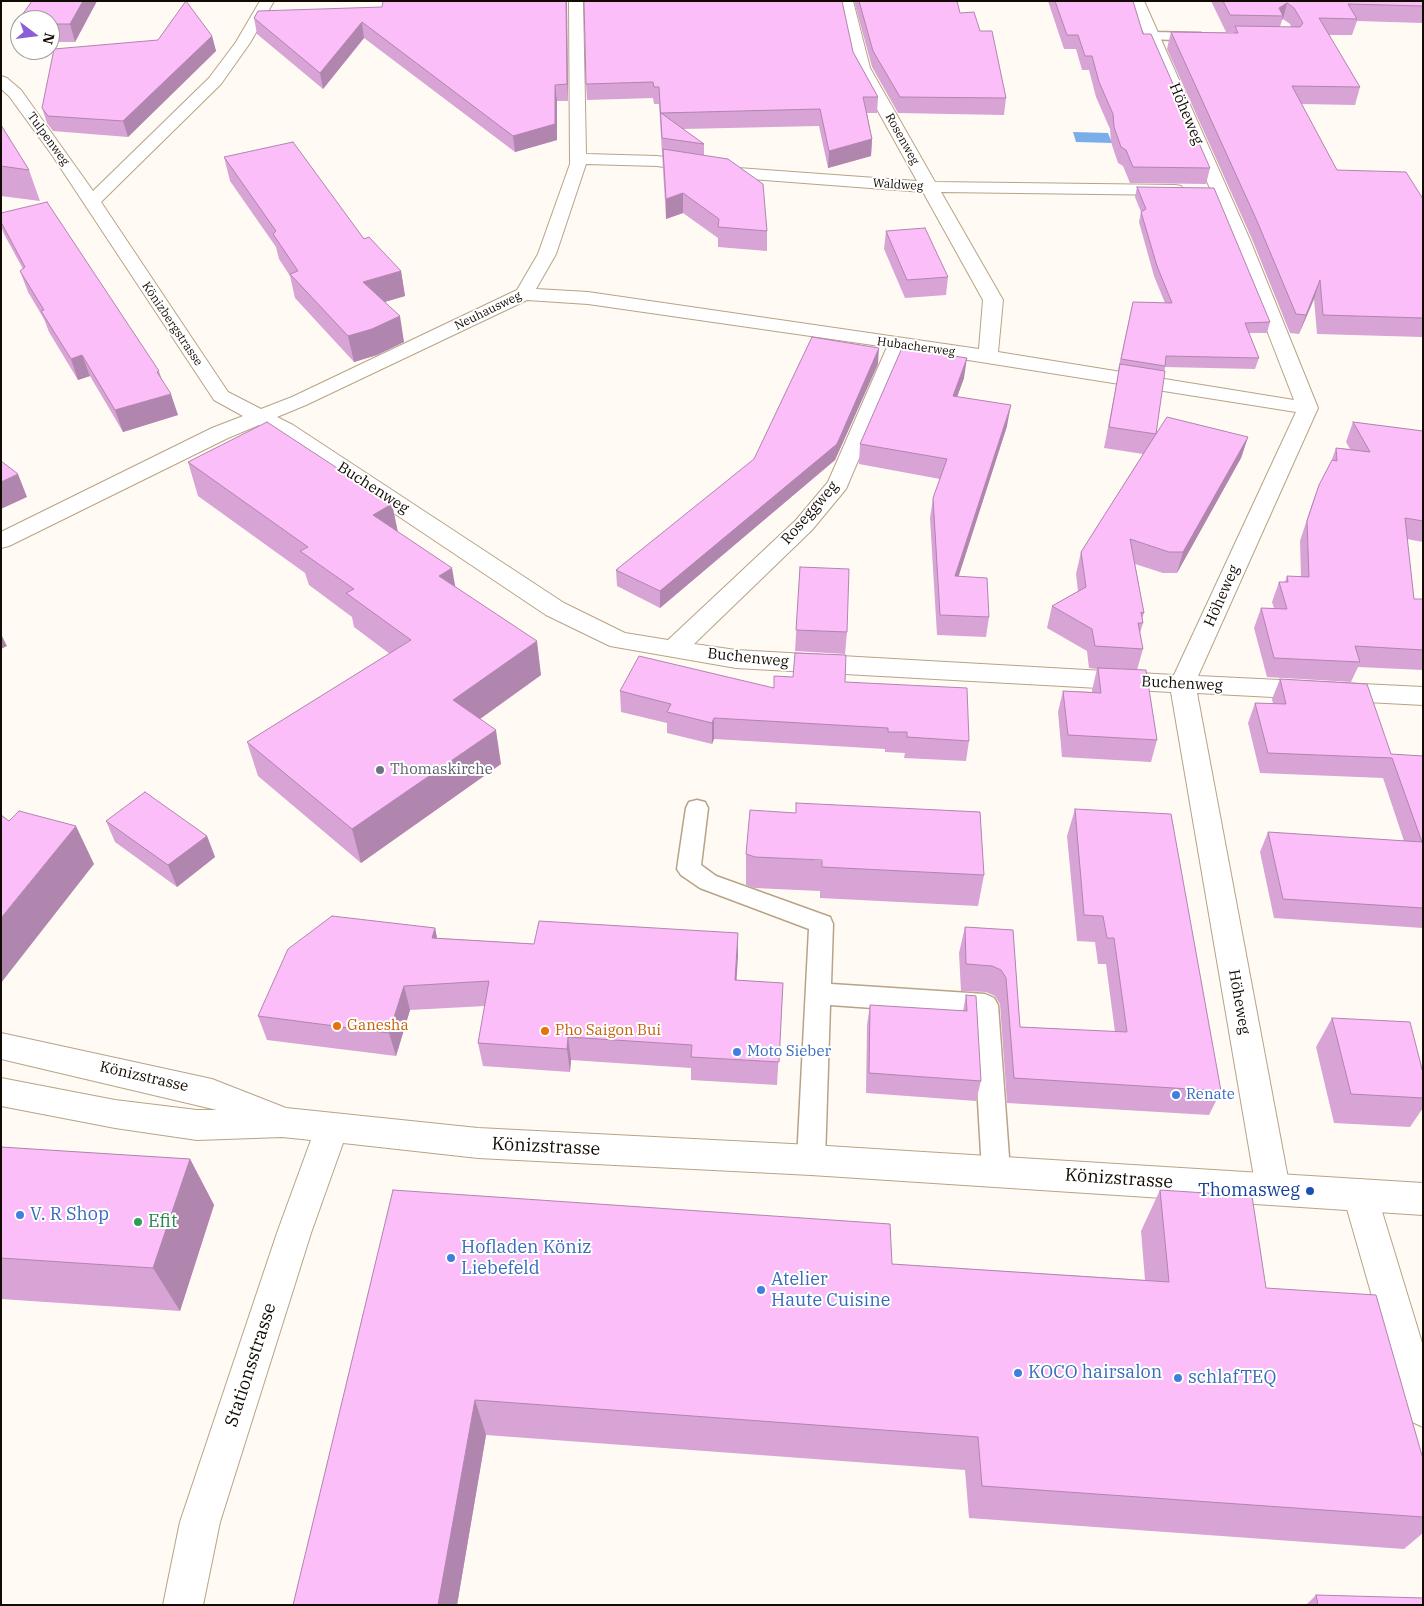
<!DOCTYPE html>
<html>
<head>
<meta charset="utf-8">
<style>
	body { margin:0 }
	#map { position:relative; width:1424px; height:1606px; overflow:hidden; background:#fffaf4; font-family:"IBM Plex Serif",serif }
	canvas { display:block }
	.frame { position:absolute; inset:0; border:2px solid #120b03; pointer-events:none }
	.north { position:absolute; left:10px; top:10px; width:50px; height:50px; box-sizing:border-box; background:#fff; border:1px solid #a09d9a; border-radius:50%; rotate:105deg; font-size:14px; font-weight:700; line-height:20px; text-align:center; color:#120b03 }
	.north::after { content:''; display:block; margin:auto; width:18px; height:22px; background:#885fd9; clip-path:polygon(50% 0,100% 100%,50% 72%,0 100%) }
</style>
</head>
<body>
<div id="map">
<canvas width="1424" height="1606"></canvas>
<div class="frame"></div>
<div class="north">N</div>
</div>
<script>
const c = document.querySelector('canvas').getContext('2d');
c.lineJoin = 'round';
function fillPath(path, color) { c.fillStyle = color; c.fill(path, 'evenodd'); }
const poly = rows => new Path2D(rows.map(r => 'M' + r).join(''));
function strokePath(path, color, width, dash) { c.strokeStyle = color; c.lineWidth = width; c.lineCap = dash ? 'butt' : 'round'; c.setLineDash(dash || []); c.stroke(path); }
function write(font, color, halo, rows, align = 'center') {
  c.font = font + ' "IBM Plex Serif",serif'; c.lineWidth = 4; c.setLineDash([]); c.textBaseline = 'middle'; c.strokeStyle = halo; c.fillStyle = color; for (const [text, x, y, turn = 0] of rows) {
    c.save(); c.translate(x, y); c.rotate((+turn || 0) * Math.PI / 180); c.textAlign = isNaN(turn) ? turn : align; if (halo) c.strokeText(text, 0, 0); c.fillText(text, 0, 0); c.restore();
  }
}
fillPath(poly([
	[1073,132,1108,133,1112,143,1076,142]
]), '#7aade9');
const lane = poly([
	[1152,32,1201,33,1207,37,1201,41,1148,39,1146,36,1148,33,1152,32],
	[697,800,705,802,708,808,701,865,716,876,830,917,833,924,831,984,985,994,994,998,998,1005,1010,1171,1006,1180,996,1183,986,1180,982,1171,973,1015,830,1005,825,1160,821,1169,811,1172,801,1169,797,1160,809,929,700,888,681,875,677,869,686,808,689,802,697,800]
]);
const street = poly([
	[260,1,274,1,250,43,221,84,101,202,228,392,261,409,292,397,517,290,538,254,570,164,569,1,583,1,586,154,657,156,738,168,917,181,854,68,839,1,853,1,870,68,935,182,1175,185,1181,186,1184,190,1181,194,1175,195,941,192,1003,300,998,352,1294,400,1232,240,1130,1,1144,1,1250,240,1318,408,1198,676,1423,687,1423,705,1197,693,1290,1189,1285,1200,1273,1205,1261,1200,1256,1189,1171,692,736,668,610,646,546,615,277,435,259,425,228,438,9,546,1,548,1,532,212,428,243,416,214,400,52,155,9,96,1,89,1,76,7,78,21,90,93,191,209,78,236,42,260,1],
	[586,164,657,166,738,178,923,192,983,300,979,349,588,292,536,289,556,254,586,164],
	[527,300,588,304,887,347,828,482,796,520,668,640,625,633,564,603,293,425,277,417,306,405,527,300],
	[905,350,1296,412,1174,675,736,650,694,644,812,530,846,489,905,350],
	[1360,1179,1372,1184,1377,1195,1423,1346,1423,1427,1410,1421,1404,1408,1343,1195,1348,1184,1360,1179]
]);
const secondary = poly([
	[1,1033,212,1079,286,1108,478,1128,811,1145,1423,1183,1423,1215,811,1175,478,1158,343,1143,311,1233,220,1522,203,1605,163,1605,180,1522,277,1233,311,1140,282,1137,197,1140,115,1128,1,1106,1,1078,115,1100,197,1110,217,1110,1,1059,1,1033]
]);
strokePath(lane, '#b8a386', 3);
strokePath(street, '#b8a386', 2);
strokePath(secondary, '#b8a386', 2);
fillPath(lane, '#fff');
fillPath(street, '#fff');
fillPath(secondary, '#fff');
fillPath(poly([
	[32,1,97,1,75,42,50,42,50,20,20,20,20,40,15,25],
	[567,1,568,101,557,101,557,140,515,152,364,38,323,89,257,34,254,18,382,7],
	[854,1,957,1,960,13,980,31,1006,98,1004,115,898,113,872,67],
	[1048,1,1133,1,1143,34,1210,168,1206,184,1130,183,1123,166,1118,163,1111,142,1110,129,1096,97,1089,70,1082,70,1076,49,1064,49],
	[1211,1,1423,1,1423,23,1357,21,1352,35,1329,35,1360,87,1355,105,1301,104,1337,170,1423,199,1423,343,1422,337,1317,334,1314,299,1299,334,1290,333,1252,239,1167,49,1171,32,1233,33,1234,32,1226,32],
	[1283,19,1290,24,1291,27,1280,27,1282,20],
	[212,36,216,51,128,137,53,131,47,123,42,108],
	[853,52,878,97,877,113,867,113,872,139,871,156,828,168,819,126,683,129,704,144,704,155,767,231,767,251,718,247,718,238,683,213,666,219,659,104,654,104,653,98,587,100,586,84],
	[1,125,29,170,40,201,1,196],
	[224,157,364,239,401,271,405,296,384,302,404,342,377,355,354,362,295,298,290,276,279,259,276,247,230,181],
	[1137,187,1270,322,1267,333,1249,333,1259,358,1255,369,1165,367,1156,434,1248,437,1241,458,1177,573,1163,573,1135,564,1144,613,1142,619,1143,623,1140,633,1143,649,1137,670,1157,740,1151,762,1062,757,1058,712,1063,691,1092,692,1092,690,1097,669,1089,668,1087,651,1047,628,1052,606,1078,591,1076,574,1081,552,1143,454,1104,448,1119,370,1118,370,1133,302,1165,303,1154,276,1139,222,1141,212,1135,197],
	[1,213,159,371,162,380,178,415,123,432,90,376,78,380,49,332,44,319,28,292,20,271,23,269,4,234,1,226],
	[886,231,948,277,946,295,905,298,884,249],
	[878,364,835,460,660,608,617,586,616,570],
	[964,378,957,397,1007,426,958,576,989,617,986,637,937,635,930,518,933,498,940,479,859,464,860,444],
	[1353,422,1423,431,1423,542,1407,539,1414,599,1423,599,1423,670,1358,667,1351,682,1267,677,1254,628,1261,608,1274,608,1272,602,1279,582,1285,582,1287,576,1301,577,1300,541,1312,504,1319,485,1331,462,1336,448,1350,449,1346,442],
	[188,462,392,504,398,532,455,586,541,675,480,719,501,764,361,863,258,776,247,742,390,654,354,627,352,617,309,585,305,573,198,496],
	[800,567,847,632,845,654,795,651],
	[1280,679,1391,754,1423,756,1423,928,1274,918,1260,852,1268,832,1404,841,1383,778,1260,773,1248,723,1255,703,1273,704,1272,699],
	[845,682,969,741,966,761,904,758,905,753,885,752,885,749,714,739,712,744,667,733,667,723,621,712,620,691,774,688],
	[1075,809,1221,1091,1209,1115,1007,1103,1000,1004,995,996,986,992,961,991,959,953,965,927,1013,930,1020,1027,1115,1032,1106,964,1098,964,1095,942,1077,941,1067,836],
	[106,821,207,836,215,857,177,887,115,842],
	[746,854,984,875,978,906,820,898,820,891,754,888,746,885],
	[435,928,437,938,534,944,738,933,736,980,783,983,777,1085,691,1080,691,1068,571,1060,570,1072,483,1066,478,1043,485,1006,410,1010,396,1056,267,1040,258,1016],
	[966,995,981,1081,976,1101,866,1093,867,1025,870,1005,963,1011],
	[1332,1018,1423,1073,1423,1108,1410,1127,1334,1123,1316,1047],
	[1,1147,190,1159,214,1205,180,1311,1,1299],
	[393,1190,892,1264,1145,1280,1141,1231,1160,1190,1266,1288,1423,1459,1423,1533,1404,1549,969,1518,965,1470,486,1435,457,1605,293,1605],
	[1316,1595,1423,1605,1306,1605]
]), '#d8a3d5');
fillPath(poly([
	[83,1,97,1,75,42,70,24],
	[566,1,567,1,568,101,567,84],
	[1287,3,1283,19,1282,20,1283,16,1279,8],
	[362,22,364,38,323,89,320,73],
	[212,36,216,51,128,137,123,121],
	[555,85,557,101,557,140,515,152,513,136],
	[872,139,871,156,828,168,829,151],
	[683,193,683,213,666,219,666,199],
	[401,271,405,296,368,307,363,282],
	[1320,280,1314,299,1299,334,1306,315],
	[400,316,404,342,377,355,354,362,348,336],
	[879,348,878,364,835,460,660,608,660,591],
	[82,355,90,376,78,380,71,359],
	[967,358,964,378,950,416,953,396],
	[171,394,178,415,123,432,115,410],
	[1011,405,1007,426,952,597,955,576],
	[1248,437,1241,458,1177,573,1183,552],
	[18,474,27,497,1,509,1,482],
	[392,504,399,538,373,515],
	[452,568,458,602,439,576],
	[1,634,7,646,1,649],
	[537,641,541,675,459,734,453,700],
	[714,718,714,739,712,744,712,723],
	[496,730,501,764,361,863,352,829],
	[76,826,94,864,1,983,1,918],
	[207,836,215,857,177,887,168,865],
	[435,928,440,953,432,938],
	[738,933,738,957,735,1004,735,980],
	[404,986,410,1010,396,1056,389,1033],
	[568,1037,571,1060,570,1072,567,1049],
	[190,1159,214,1205,180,1311,153,1268],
	[475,1400,486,1435,457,1605,438,1605]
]), '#b085ae');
const building = poly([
	[32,1,83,1,70,24,50,24,50,20,20,20,20,25,15,25,32,1],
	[186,1,212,36,123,121,48,116,42,108,54,49,158,40,186,1],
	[383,1,566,1,567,84,555,85,555,124,513,136,362,22,320,73,254,18,258,11,382,7,383,1],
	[584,1,842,1,853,52,878,97,863,97,872,139,829,151,820,109,661,113,704,144,662,138,659,87,654,87,653,82,586,84,584,1],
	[859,1,957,1,960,13,974,12,980,31,992,31,1006,98,900,97,873,51,859,1],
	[1055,1,1133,1,1143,34,1151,34,1210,168,1133,167,1126,150,1121,147,1114,127,1113,114,1099,82,1092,56,1085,56,1078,35,1067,35,1055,1],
	[1223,1,1423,1,1423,6,1348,4,1357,19,1319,18,1360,87,1292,86,1337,170,1406,172,1423,199,1423,318,1323,315,1320,280,1306,315,1296,314,1257,221,1171,32,1238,33,1235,26,1300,27,1303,23,1294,8,1287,3,1279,8,1283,16,1230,15,1223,1],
	[1,125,29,170,1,166,1,125],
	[293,142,364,239,369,237,401,271,363,282,400,316,372,329,348,336,290,274,298,271,273,234,276,231,224,157,293,142],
	[663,149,728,159,763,184,767,231,718,227,719,219,683,193,666,199,663,149],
	[1137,187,1214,188,1270,322,1245,323,1259,358,1166,356,1165,366,1121,359,1133,302,1172,303,1157,266,1141,212,1146,209,1137,187],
	[47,202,159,371,157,372,171,394,115,410,82,355,71,359,41,311,44,310,20,271,25,267,1,222,1,213,47,202],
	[925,228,948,277,907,280,886,231,925,228],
	[812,337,879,348,837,444,660,591,616,570,754,459,812,337],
	[902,348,967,358,953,396,1011,405,955,576,987,578,989,617,940,615,933,498,947,459,860,444,902,348],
	[1120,364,1165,371,1156,434,1167,417,1248,437,1183,552,1169,552,1130,539,1144,613,1141,612,1143,623,1138,623,1143,649,1095,646,1092,629,1052,606,1086,587,1081,552,1156,434,1109,427,1120,364],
	[267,422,392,504,373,515,452,568,439,576,537,641,453,700,496,730,352,829,247,742,411,640,346,593,354,589,300,551,308,547,188,462,267,422],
	[1353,422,1423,431,1423,521,1405,518,1414,599,1423,599,1423,650,1355,646,1360,662,1274,658,1261,608,1287,609,1279,582,1288,582,1287,576,1309,577,1307,521,1319,485,1332,460,1337,461,1336,448,1370,452,1353,422],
	[1,461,18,474,1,482,1,461],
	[800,567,849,569,847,632,796,630,800,567],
	[795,653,846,655,845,682,967,688,969,741,907,737,907,732,888,732,888,728,714,718,712,723,667,712,671,704,620,691,639,656,774,688,774,676,793,677,795,653],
	[1098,668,1146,670,1157,740,1068,735,1063,691,1101,693,1098,668],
	[1280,679,1367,684,1391,754,1423,756,1423,908,1283,899,1268,832,1422,842,1392,758,1268,753,1255,703,1286,704,1280,679],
	[145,792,207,836,168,865,106,821,145,792],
	[796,803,980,812,984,875,822,867,822,860,755,857,746,854,750,810,796,813,796,803],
	[1075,809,1171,814,1221,1091,1014,1078,1006,978,1001,970,992,966,966,964,965,927,1013,930,1020,1027,1127,1032,1114,938,1107,938,1103,916,1084,915,1075,809],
	[19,811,76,826,1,918,1,815,9,821,19,811],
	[332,916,435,928,432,938,534,944,539,921,738,933,735,980,783,983,779,1062,691,1057,692,1045,568,1037,567,1049,478,1043,489,981,404,986,389,1033,258,1016,288,949,332,916],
	[966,995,976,996,981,1081,869,1073,870,1005,967,1011,966,995],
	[1332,1018,1410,1022,1423,1073,1423,1098,1351,1094,1332,1018],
	[1,1147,190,1159,153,1268,1,1258,1,1147],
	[393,1190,890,1224,892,1264,1169,1282,1160,1190,1252,1196,1266,1288,1376,1295,1423,1459,1423,1517,982,1486,978,1437,475,1400,438,1605,293,1605,393,1190],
	[1316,1595,1423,1598,1423,1605,1318,1605,1316,1595]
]);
fillPath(building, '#fbbef8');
strokePath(building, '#b085ae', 1);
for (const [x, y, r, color] of [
	[380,770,5,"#6b7280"],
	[337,1026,5,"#e8710a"],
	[545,1031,5,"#e8710a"],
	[737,1052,5,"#3f7fe0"],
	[1176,1095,5,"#3f7fe0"],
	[1310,1191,5,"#1a4fb4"],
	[20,1215,5,"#3f7fe0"],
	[138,1222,5,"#2e9e5b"],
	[451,1258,5,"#3f7fe0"],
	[761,1290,5,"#3f7fe0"],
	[1018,1373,5,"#3f7fe0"],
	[1178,1378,5,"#3f7fe0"]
]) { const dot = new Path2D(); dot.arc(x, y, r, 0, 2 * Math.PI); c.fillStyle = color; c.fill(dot); strokePath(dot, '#fff', 2); }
write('12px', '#120b03', '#fff', [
	["Tulpenweg",48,139,54],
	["Rosenweg",902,139,61],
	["Waldweg",898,185,4],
	["Neuhausweg",488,311,-26],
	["Könizbergstrasse",172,324,56],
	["Hubacherweg",916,347,8]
]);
write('15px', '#120b03', '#fff', [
	["Höheweg",1186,114,67],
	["Buchenweg",373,488,33],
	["Roseggweg",810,513,-49],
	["Höheweg",1222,596,-66],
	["Buchenweg",748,658,6],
	["Buchenweg",1182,684,3],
	["Höheweg",1239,1002,80],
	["Könizstrasse",144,1077,13]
]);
write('15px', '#5b616d', '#fff', [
	["Thomaskirche",390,770]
], 'left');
write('15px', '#c56008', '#fff', [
	["Ganesha",347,1026],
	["Pho Saigon Bui",555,1031]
], 'left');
write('15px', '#366cbe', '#fff', [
	["Moto Sieber",747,1052],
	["Renate",1186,1095]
], 'left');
write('18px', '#120b03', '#fff', [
	["Könizstrasse",546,1147,3],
	["Könizstrasse",1119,1179,4],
	["Stationsstrasse",251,1365,-72]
]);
write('18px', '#164399', '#fff', [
	["Thomasweg",1300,1191]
], 'right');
write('18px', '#366cbe', '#fff', [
	["V. R Shop",30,1215],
	["Hofladen Köniz",461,1248],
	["Liebefeld",461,1269],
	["Atelier",771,1280],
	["Haute Cuisine",771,1301],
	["KOCO hairsalon",1028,1373],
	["schlafTEQ",1188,1378]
], 'left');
write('18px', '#27864d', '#fff', [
	["Efit",148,1222]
], 'left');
</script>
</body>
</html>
